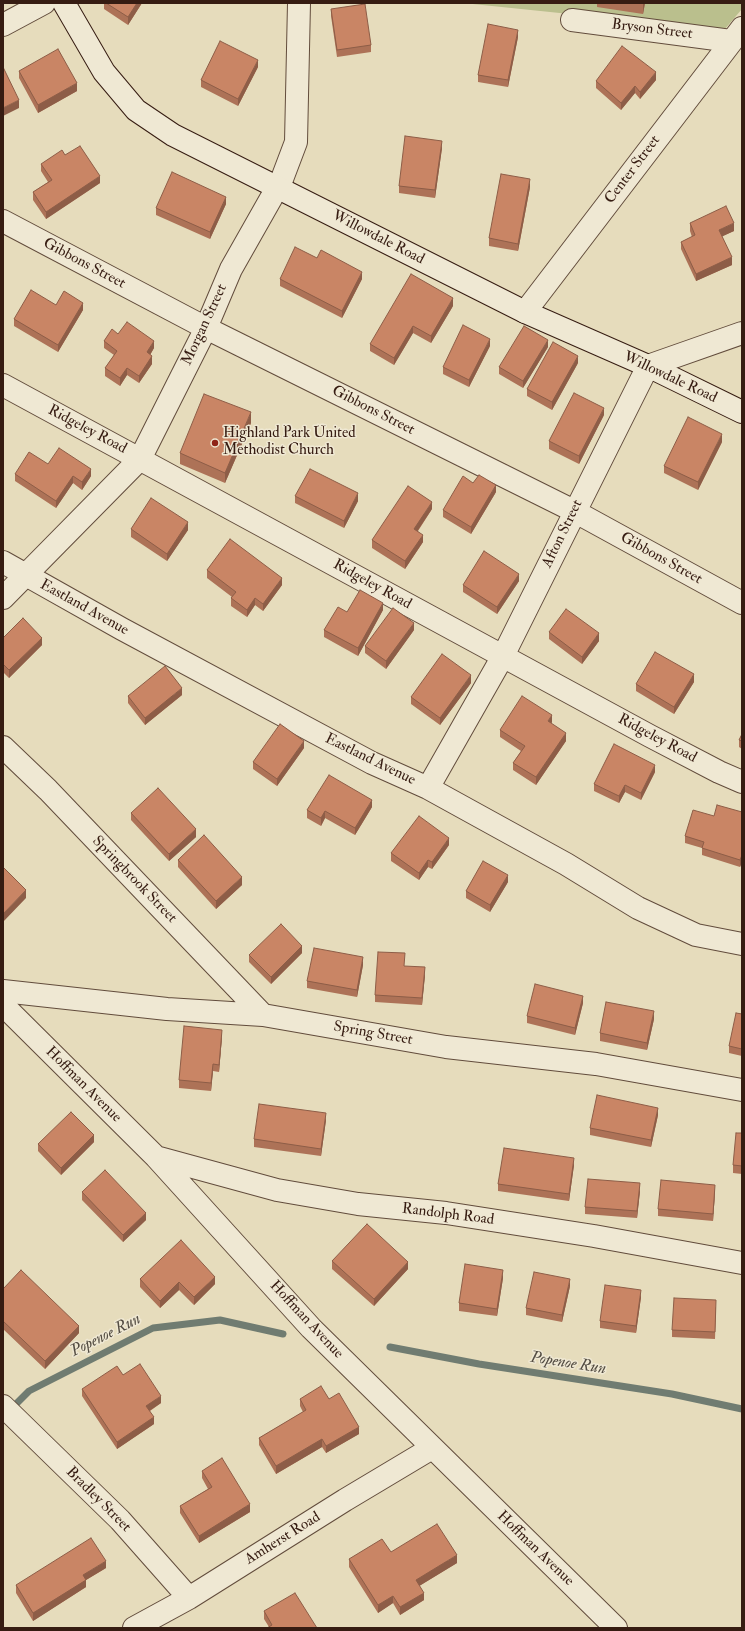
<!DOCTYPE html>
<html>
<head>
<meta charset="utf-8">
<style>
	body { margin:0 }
	#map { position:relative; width:745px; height:1631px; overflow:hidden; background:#e6dcbc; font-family:"IM FELL Double Pica",serif }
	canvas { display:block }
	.frame { position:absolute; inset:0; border:4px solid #361c12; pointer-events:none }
</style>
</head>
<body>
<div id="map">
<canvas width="745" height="1631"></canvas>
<div class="frame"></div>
</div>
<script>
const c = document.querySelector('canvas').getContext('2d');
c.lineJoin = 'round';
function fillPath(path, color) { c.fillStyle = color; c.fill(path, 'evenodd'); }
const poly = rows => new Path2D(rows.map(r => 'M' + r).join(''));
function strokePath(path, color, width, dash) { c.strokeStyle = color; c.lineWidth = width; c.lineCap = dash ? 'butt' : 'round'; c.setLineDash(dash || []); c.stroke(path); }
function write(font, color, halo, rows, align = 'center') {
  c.font = font + ' "IM FELL Double Pica",serif'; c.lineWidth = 3; c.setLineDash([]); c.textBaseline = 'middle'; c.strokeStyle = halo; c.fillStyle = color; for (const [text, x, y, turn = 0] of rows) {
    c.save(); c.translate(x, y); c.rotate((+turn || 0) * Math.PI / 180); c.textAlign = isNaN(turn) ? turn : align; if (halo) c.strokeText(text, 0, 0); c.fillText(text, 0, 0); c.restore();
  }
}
fillPath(poly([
	[463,3,742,3,742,9,724,30]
]), '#babf8d');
strokePath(poly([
	[390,1347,479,1364,672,1394,742,1409],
	[10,1410,29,1391,153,1328,220,1320,283,1334]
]), '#707c71', 7);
const street = poly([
	[572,20,731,41],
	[3,25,44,3],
	[3,221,206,328,574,511,742,603],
	[525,312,742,28],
	[3,385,650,736,719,772,742,782],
	[3,562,122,629,372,763,428,788,566,864,638,908,696,935,742,944],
	[3,598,140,459,206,328,231,269,282,179,296,142,299,3],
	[3,747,48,790,263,1015],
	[428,788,503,656,648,366,742,333],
	[3,991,167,1009,263,1015,446,1047,596,1064,742,1090],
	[3,1005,156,1157,311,1328,616,1628],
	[156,1157,277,1190,358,1204,446,1213,594,1236,742,1263],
	[3,1406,120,1520,189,1598],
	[134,1628,189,1598,345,1500,432,1448]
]);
const secondary = poly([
	[64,3,104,72,136,110,173,135,525,312,648,366,742,412]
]);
strokePath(street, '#624c3c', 24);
strokePath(secondary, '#361c12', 24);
strokePath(street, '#efe8d3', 22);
strokePath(secondary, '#efe8d3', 22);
fillPath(poly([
	[104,3,142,3,128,25,104,9],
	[597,3,645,3,643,14,597,7],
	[331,9,371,45,371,52,337,57,331,16],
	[518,37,508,87,478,82,478,75],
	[258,67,238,106,201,87,201,80],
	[19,71,77,91,38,113,19,78],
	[656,80,640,99,635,93,621,110,596,88,596,81],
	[442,148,435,198,399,193,399,186],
	[41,164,100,183,46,219,33,200,33,192,48,182,41,171],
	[530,187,518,251,489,246,489,238],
	[226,204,210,239,156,215,156,208],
	[690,223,734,231,722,236,732,265,696,281,681,249,681,242,692,237,690,231],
	[317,258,362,279,342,318,280,286,280,279],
	[56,305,83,310,58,352,14,326,14,319],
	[453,306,431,343,413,333,394,365,370,351,370,344],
	[118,334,154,348,150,355,152,364,139,383,127,375,120,386,105,376,105,368,114,355,104,348,104,341],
	[490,346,469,387,443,374,443,367],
	[548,347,523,388,499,374,499,367],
	[578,363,552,410,527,396,527,389],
	[604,415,579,464,549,449,549,441],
	[251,423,225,483,180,464,180,453],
	[722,442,698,490,664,473,664,466],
	[48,464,91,476,82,490,73,483,56,508,15,481,15,474],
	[496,492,471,534,443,517,443,510],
	[295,496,358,501,344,528,295,503],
	[432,509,418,531,423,542,405,569,372,548,372,540],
	[131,529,188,530,167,561,131,537],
	[207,570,282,585,263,611,255,605,247,617,231,606,231,598,232,597,207,578],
	[519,581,497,614,463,592,463,585],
	[383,610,358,656,324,637,324,630,347,612],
	[414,630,386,669,365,653,365,646],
	[549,632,599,641,582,664,549,639],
	[3,638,42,645,9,678,3,672],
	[694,682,674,714,636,691,636,684],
	[471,683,440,725,411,704,411,697],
	[182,695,145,725,128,703,128,696],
	[552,722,551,724,566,741,536,785,513,770,513,763,521,751,500,737,500,730],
	[742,734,742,749,739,747,739,740],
	[304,748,277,786,253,769,253,762],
	[655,772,641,800,625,792,619,803,594,791,594,784],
	[372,807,355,835,325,818,321,826,307,818,307,810],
	[742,812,742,862,740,867,702,855,702,848,685,843,685,836],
	[131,813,196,837,169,861,131,820],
	[449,845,432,869,428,867,419,880,391,861,391,853],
	[178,860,242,885,216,909,178,867],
	[508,882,490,912,466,898,466,891],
	[302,953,271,984,249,962,249,955],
	[363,965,357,997,307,988,307,981],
	[425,975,422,1005,375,1002,375,995],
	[583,1003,575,1035,527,1023,527,1016],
	[742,1014,742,1056,729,1053,729,1046],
	[654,1019,647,1050,600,1041,600,1033],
	[222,1037,219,1072,213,1071,211,1091,179,1088,179,1080],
	[658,1115,651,1147,590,1135,590,1128],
	[326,1120,321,1156,254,1147,254,1139],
	[742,1133,742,1174,733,1173,733,1165],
	[94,1142,61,1175,38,1151,38,1144],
	[574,1165,569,1201,498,1191,498,1184],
	[640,1191,637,1218,585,1214,585,1207],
	[82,1192,146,1220,123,1242,82,1200],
	[715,1192,713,1221,658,1216,658,1209],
	[332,1261,408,1269,374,1306,332,1269],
	[503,1278,497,1316,459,1311,459,1303],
	[140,1279,215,1284,194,1305,179,1290,160,1308,140,1287],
	[570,1286,562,1322,526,1315,526,1308],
	[3,1289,79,1333,45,1369,3,1329],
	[641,1297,636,1333,600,1328,600,1321],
	[716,1307,715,1339,672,1337,672,1330],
	[123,1375,161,1403,150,1411,154,1424,117,1449,82,1396,82,1389],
	[300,1399,329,1399,359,1434,326,1453,322,1447,276,1474,259,1445,259,1438,303,1412,300,1406],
	[202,1471,250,1512,199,1543,180,1513,180,1506,208,1489,202,1478],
	[391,1552,457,1563,419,1586,424,1600,400,1615,393,1603,378,1613,349,1567,349,1559],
	[106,1568,86,1580,86,1587,33,1621,16,1593,16,1585],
	[264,1611,317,1628,269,1627,264,1619]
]), '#ad7257');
fillPath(poly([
	[137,3,142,3,128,25,128,17],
	[643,3,645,3,643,14],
	[518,30,518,37,508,87,508,80],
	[258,60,258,67,238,106,238,99],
	[656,72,656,80,640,99,640,92],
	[77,83,77,91,38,113,38,105],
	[635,86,635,93,621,110,621,103],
	[19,100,19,108,3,116,3,108],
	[442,141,442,148,435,198,435,190],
	[100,176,100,183,46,219,46,212],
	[530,179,530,187,518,251,518,244],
	[226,197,226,204,210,239,210,232],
	[734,223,734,231,719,238,719,230],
	[732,257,732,265,696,281,696,274],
	[362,272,362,279,342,318,342,311],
	[453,298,453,306,431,343,431,336],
	[83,303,83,310,58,352,58,345],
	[413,326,413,333,394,365,394,358],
	[490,339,490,346,469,387,469,380],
	[548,340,548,347,523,388,523,381],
	[154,341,154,348,147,360,147,352],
	[152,356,152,364,139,383,139,376],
	[578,356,578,363,552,410,552,402],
	[127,368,127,375,120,386,120,378],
	[604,408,604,415,579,464,579,456],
	[251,412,251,423,225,483,225,473],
	[722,434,722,442,698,490,698,482],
	[91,469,91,476,82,490,82,482],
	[73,476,73,483,56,508,56,501],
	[496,485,496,492,471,534,471,527],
	[358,493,358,501,344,528,344,521],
	[432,502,432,509,414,536,414,529],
	[188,522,188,530,167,561,167,554],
	[423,535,423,542,405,569,405,561],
	[519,574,519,581,497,614,497,607],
	[282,578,282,585,263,611,263,604],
	[255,598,255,605,247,617,247,610],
	[383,603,383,610,358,656,358,648],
	[414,623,414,630,386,669,386,661],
	[599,633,599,641,582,664,582,657],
	[42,638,42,645,9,678,9,670],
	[694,674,694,682,674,714,674,707],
	[471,675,471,683,440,725,440,718],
	[182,688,182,695,145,725,145,718],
	[552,715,552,722,548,729,548,721],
	[566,733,566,741,536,785,536,777],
	[304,741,304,748,277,786,277,779],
	[655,765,655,772,641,800,641,793],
	[625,785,625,792,619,803,619,796],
	[372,800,372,807,355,835,355,828],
	[325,811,325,818,321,826,321,818],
	[196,829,196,837,169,861,169,854],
	[449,838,449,845,432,869,432,862],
	[742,855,742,862,740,867,740,860],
	[428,860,428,867,419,880,419,873],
	[508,875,508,882,490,912,490,905],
	[242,877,242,885,216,909,216,901],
	[26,890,26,898,3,922,3,914],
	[302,946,302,953,271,984,271,977],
	[363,957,363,965,357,997,357,990],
	[425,967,425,975,422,1005,422,998],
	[583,996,583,1003,575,1035,575,1028],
	[654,1011,654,1019,647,1050,647,1043],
	[222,1030,222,1037,219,1072,219,1065],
	[213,1064,213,1071,211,1091,211,1083],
	[658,1108,658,1115,651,1147,651,1140],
	[326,1113,326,1120,321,1156,321,1149],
	[94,1135,94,1142,61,1175,61,1168],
	[574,1158,574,1165,569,1201,569,1194],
	[640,1183,640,1191,637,1218,637,1211],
	[715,1185,715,1192,713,1221,713,1214],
	[146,1213,146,1220,123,1242,123,1235],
	[408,1262,408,1269,374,1306,374,1299],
	[503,1270,503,1278,497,1316,497,1309],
	[215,1277,215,1284,194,1305,194,1297],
	[570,1279,570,1286,562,1322,562,1315],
	[179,1282,179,1290,160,1308,160,1301],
	[641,1290,641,1297,636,1333,636,1326],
	[79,1326,79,1333,45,1369,45,1361],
	[161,1396,161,1403,146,1413,146,1406],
	[154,1417,154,1424,117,1449,117,1442],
	[359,1427,359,1434,326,1453,326,1446],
	[322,1439,322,1447,276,1474,276,1466],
	[250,1504,250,1512,199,1543,199,1536],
	[457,1555,457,1563,416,1588,416,1580],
	[106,1561,106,1568,86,1580,86,1587,33,1621,33,1613,83,1575],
	[424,1593,424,1600,400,1615,400,1607],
	[393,1596,393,1603,378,1613,378,1605]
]), '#8d5d47');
const building = poly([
	[106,3,137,3,128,17,106,3],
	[365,4,371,45,337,50,331,9,365,4],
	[488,24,518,30,508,80,478,75,488,24],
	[220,41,258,60,238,99,201,80,220,41],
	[622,46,656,72,640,92,635,86,621,103,596,81,622,46],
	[58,49,77,83,38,105,19,71,58,49],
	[3,67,19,100,3,108,3,67],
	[405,136,442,141,435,190,399,186,405,136],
	[80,146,100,176,46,212,33,192,52,180,41,164,62,150,65,155,80,146],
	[172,172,226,197,210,232,156,208,172,172],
	[501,174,530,179,518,244,489,238,501,174],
	[726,206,734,223,719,230,732,257,696,274,681,242,695,235,690,223,726,206],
	[295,247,317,258,321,250,362,272,342,311,280,279,295,247],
	[411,274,453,298,431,336,413,326,394,358,370,344,411,274],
	[31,290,56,305,64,291,83,303,58,345,14,319,31,290],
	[127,322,154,341,147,352,152,356,139,376,127,368,120,378,105,368,117,351,104,341,112,329,118,334,127,322],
	[463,325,490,339,469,380,443,367,463,325],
	[524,326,548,340,523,381,499,367,524,326],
	[553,342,578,356,552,402,527,389,553,342],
	[574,393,604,408,579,456,549,441,574,393],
	[204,394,251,412,225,473,180,453,204,394],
	[688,417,722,434,698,482,664,466,688,417],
	[59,448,91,469,82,482,73,476,56,501,15,474,29,452,48,464,59,448],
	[310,469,358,493,344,521,295,496,310,469],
	[479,475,496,485,471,527,443,510,463,476,473,483,479,475],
	[408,486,432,502,414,529,423,535,405,561,372,540,408,486],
	[151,498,188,522,167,554,131,529,151,498],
	[230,539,282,578,263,604,255,598,247,610,231,598,236,592,207,570,230,539],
	[484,551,519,574,497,607,463,585,484,551],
	[360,590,383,603,358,648,324,630,338,607,347,612,360,590],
	[393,608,414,623,386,661,365,646,393,608],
	[566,609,599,633,582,657,549,632,566,609],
	[23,618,42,638,9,670,3,664,3,638,23,618],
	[655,652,694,674,674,707,636,684,655,652],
	[442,654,471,675,440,718,411,697,442,654],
	[165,666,182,688,145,718,128,696,165,666],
	[522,696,552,715,548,721,566,733,536,777,513,763,525,746,500,730,522,696],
	[280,724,304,741,277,779,253,762,280,724],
	[742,734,742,741,739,740,742,734],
	[614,744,655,765,641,793,625,785,619,796,594,784,614,744],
	[329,775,372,800,355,828,325,811,321,818,307,810,329,775],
	[158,788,196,829,169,854,131,813,158,788],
	[717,805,742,812,742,855,740,860,702,848,704,842,685,836,693,810,714,816,717,805],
	[419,816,449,838,432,862,428,860,419,873,391,853,419,816],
	[204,835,242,877,216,901,178,860,204,835],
	[483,861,508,875,490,905,466,891,483,861],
	[3,867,26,890,3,914,3,867],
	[281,924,302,946,271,977,249,955,281,924],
	[314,948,363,957,357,990,307,981,314,948],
	[378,952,405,953,404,966,425,967,422,998,375,995,378,952],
	[535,984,583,996,575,1028,527,1016,535,984],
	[606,1002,654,1011,647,1043,600,1033,606,1002],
	[736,1013,742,1014,742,1049,729,1046,736,1013],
	[184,1026,222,1030,219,1065,213,1064,211,1083,179,1080,184,1026],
	[597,1095,658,1108,651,1140,590,1128,597,1095],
	[259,1104,326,1113,321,1149,254,1139,259,1104],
	[71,1112,94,1135,61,1168,38,1144,71,1112],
	[736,1133,742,1133,742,1166,733,1165,736,1133],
	[504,1148,574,1158,569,1194,498,1184,504,1148],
	[105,1170,146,1213,123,1235,82,1192,105,1170],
	[588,1179,640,1183,637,1211,585,1207,588,1179],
	[661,1180,715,1185,713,1214,658,1209,661,1180],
	[367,1224,408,1262,374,1299,332,1261,367,1224],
	[181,1240,215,1277,194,1297,179,1282,160,1301,140,1279,181,1240],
	[465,1264,503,1270,497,1309,459,1303,465,1264],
	[21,1270,79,1326,45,1361,3,1321,3,1289,21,1270],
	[534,1272,570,1279,562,1315,526,1308,534,1272],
	[605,1285,641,1290,636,1326,600,1321,605,1285],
	[674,1298,716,1300,715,1332,672,1330,674,1298],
	[140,1364,161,1396,146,1406,154,1417,117,1442,82,1389,117,1366,123,1375,140,1364],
	[321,1386,329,1399,339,1393,359,1427,326,1446,322,1439,276,1466,259,1438,306,1410,300,1399,321,1386],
	[222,1458,250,1504,199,1536,180,1506,212,1487,202,1471,222,1458],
	[437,1524,457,1555,416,1580,424,1593,400,1607,393,1596,378,1605,349,1559,382,1539,391,1552,437,1524],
	[91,1538,106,1561,83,1575,86,1580,33,1613,16,1585,91,1538],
	[295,1593,317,1628,267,1628,272,1625,264,1611,295,1593]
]);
fillPath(building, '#c98565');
strokePath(building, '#8d5d47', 1);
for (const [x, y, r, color] of [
	[215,443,4,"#8f2418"]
]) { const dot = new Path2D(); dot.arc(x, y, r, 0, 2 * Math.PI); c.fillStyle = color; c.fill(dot); strokePath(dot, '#efe8d3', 1.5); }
write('15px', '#361c12', '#efe8d3', [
	["Bryson Street",652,30,7],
	["Center Street",633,170,-53],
	["Willowdale Road",378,238,27],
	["Gibbons Street",84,264,28],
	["Morgan Street",205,325,-65],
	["Willowdale Road",670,378,25],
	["Gibbons Street",373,411,27],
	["Ridgeley Road",87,430,28],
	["Afton Street",563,534,-64],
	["Gibbons Street",661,559,29],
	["Ridgeley Road",372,585,29],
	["Eastland Avenue",84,608,29],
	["Ridgeley Road",657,739,28],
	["Eastland Avenue",370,760,26],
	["Springbrook Street",134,880,46],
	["Spring Street",373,1034,10],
	["Hoffman Avenue",83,1085,45],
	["Randolph Road",448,1215,7],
	["Hoffman Avenue",306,1320,47],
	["Bradley Street",98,1500,45],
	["Amherst Road",283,1539,-32],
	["Hoffman Avenue",535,1549,44]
]);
write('15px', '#361c12', '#efe8d3', [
	["Highland Park United",223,434],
	["Methodist Church",223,451]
], 'left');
write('italic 16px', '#534c42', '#efe8d3', [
	["Popenoe Run",106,1336,-27],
	["Popenoe Run",568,1364,9]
]);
</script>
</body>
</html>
